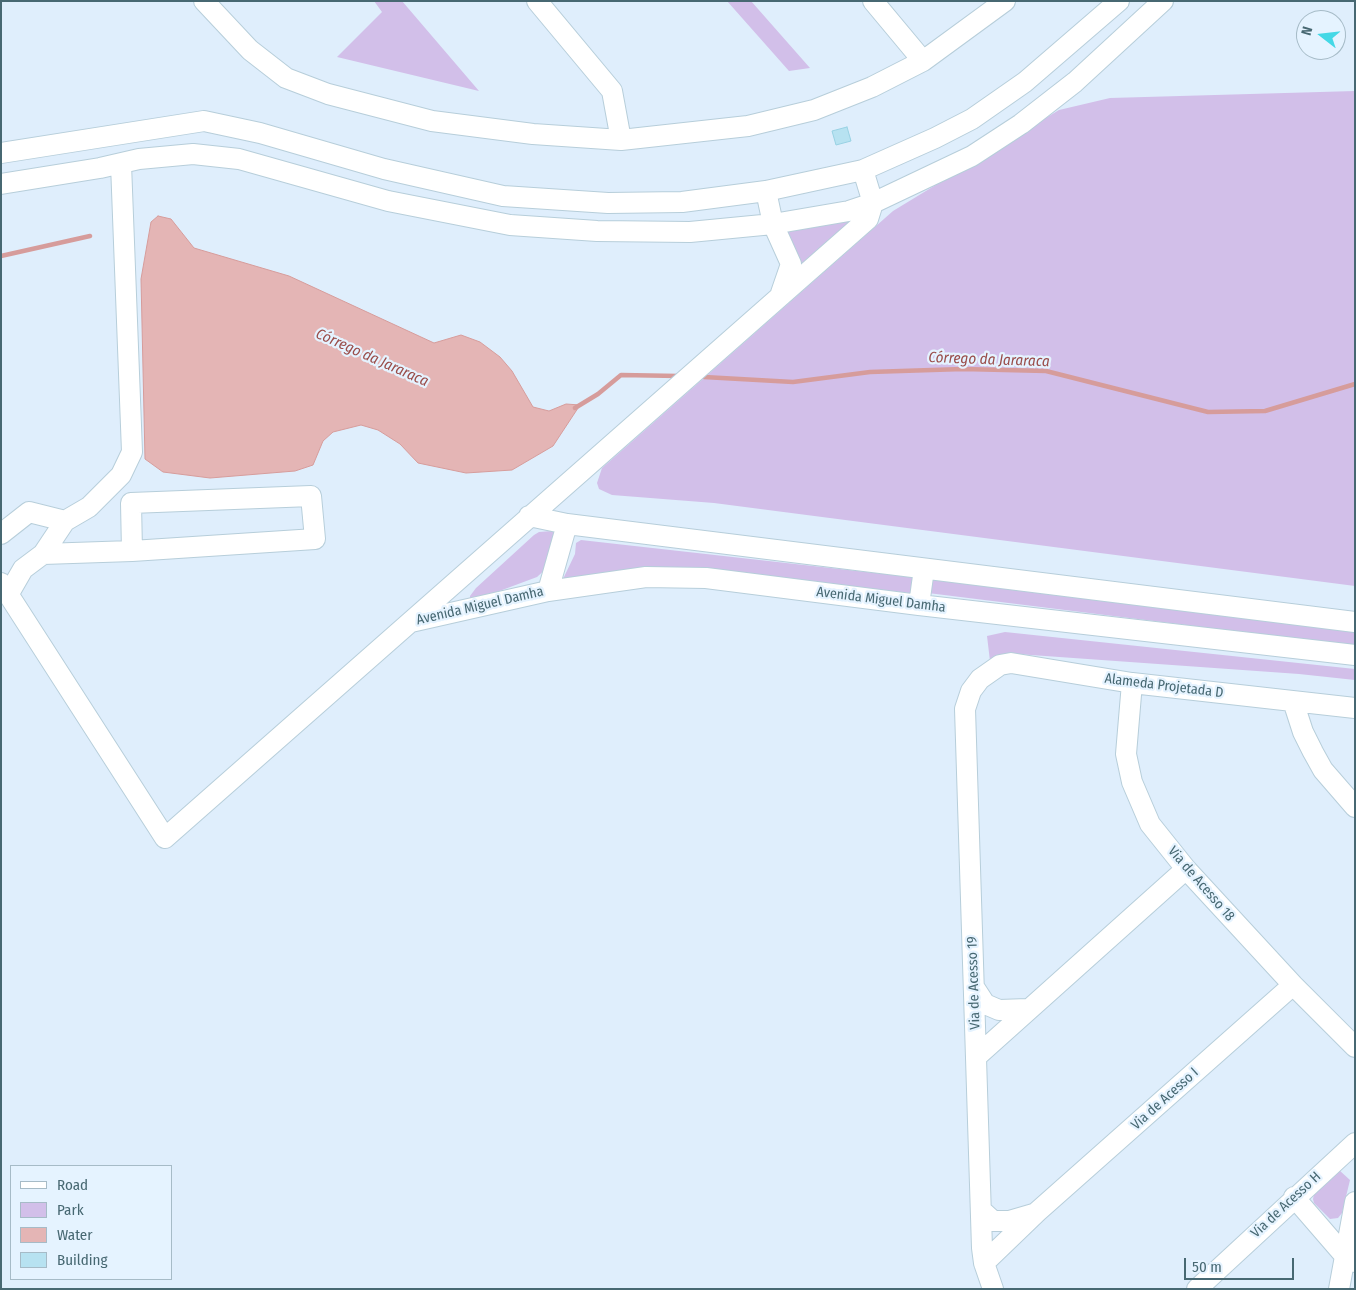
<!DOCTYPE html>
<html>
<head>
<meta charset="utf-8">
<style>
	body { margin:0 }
	#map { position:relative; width:1356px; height:1290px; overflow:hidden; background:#dfeefc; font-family:"Fira Sans Condensed",sans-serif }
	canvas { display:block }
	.frame { position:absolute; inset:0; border:2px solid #476872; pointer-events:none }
	.legend { position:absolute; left:10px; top:1165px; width:162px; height:115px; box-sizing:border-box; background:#e5f3ff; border:1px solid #a6bbc7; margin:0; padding:6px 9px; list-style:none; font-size:15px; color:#476872 }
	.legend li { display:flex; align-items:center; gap:10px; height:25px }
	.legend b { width:25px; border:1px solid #a6bbc7 }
	.north { position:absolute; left:1296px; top:10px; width:50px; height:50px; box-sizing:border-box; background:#e5f3ff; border:1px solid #a6bbc7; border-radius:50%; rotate:286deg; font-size:14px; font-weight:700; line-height:20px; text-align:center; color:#476872 }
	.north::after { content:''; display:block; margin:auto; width:18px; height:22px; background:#44d8e6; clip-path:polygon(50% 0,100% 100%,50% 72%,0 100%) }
	.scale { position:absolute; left:1184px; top:1258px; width:110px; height:22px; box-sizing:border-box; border:2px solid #476872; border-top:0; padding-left:6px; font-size:15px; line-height:18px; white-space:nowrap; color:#476872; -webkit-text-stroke:4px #e5f3ff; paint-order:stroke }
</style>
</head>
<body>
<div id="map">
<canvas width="1356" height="1290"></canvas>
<div class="frame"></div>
<ul class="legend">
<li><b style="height:6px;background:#fff"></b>Road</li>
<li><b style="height:14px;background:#d2bfe9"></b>Park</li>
<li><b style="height:14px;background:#e4b5b5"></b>Water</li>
<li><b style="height:14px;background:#b7e2f1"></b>Building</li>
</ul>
<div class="north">N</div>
<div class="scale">50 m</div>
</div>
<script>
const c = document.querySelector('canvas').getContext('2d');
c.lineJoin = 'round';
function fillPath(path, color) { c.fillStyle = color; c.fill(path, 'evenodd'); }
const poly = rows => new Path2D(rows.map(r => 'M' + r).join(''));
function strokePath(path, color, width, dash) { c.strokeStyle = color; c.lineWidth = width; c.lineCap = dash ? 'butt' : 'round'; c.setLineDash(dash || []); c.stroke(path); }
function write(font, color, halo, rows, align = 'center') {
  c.font = font + ' "Fira Sans Condensed",sans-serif'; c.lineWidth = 4.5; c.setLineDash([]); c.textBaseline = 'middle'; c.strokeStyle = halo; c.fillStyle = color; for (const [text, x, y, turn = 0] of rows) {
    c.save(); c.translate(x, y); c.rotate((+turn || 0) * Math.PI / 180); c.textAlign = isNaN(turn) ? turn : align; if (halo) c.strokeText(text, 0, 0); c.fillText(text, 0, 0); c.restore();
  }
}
fillPath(poly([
	[374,1,402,1,479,91,337,57,382,12],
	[727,1,751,1,810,68,789,71],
	[1355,91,1355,586,714,503,612,495,599,489,597,483,602,468,893,211,1059,110,1110,98],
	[861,214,797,268,786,236,790,230],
	[552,531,556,533,550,565,537,577,470,602,470,596,476,588,534,535,539,532],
	[581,540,920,578,918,594,687,568,611,572,563,579,575,554,576,543],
	[930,579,1355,631,1355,646,928,593],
	[1005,632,1355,669,1355,680,1299,674,1017,654,990,661,987,636],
	[1339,1170,1350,1180,1342,1213,1338,1218,1330,1219,1314,1203,1313,1199,1314,1194]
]), '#d2bfe9');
const water = poly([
	[158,216,171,219,194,248,289,276,434,343,461,335,480,342,500,357,512,371,533,407,549,411,566,404,580,405,553,446,512,470,466,473,418,463,400,444,378,430,361,425,333,432,323,441,313,465,295,471,210,478,163,472,145,459,141,279,151,222,158,216]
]);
fillPath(water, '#e4b5b5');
strokePath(water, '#d69c9b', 1);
strokePath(poly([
	[1,256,90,236],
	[704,377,793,382,870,372,963,369,1046,371,1208,412,1265,411,1355,384],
	[575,408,598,394,621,375,679,376]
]), '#d69c9b', 4.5);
const building = poly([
	[847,127,851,141,836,145,832,131,847,127]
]);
fillPath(building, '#b7e2f1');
strokePath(building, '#98d1e3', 1);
const minor = poly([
	[204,1,250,50,286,78,328,94,432,121,533,134,621,140,748,126,814,110,872,87,923,61,1005,1],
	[537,1,612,91,621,140],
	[873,1,923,61],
	[1,153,204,121,260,133,384,169,503,196,608,203,682,202,766,191,863,170,935,138,972,119,1025,82,1119,1],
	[1,184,100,168,139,159,193,154,239,159,388,201,510,225,597,231,690,232,773,224,849,211,873,203,972,156,1021,124,1075,82,1163,1],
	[766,191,773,224,791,264,781,293],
	[529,516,567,524,1355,622],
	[1,534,29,512,65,521,89,507,121,475,132,452,121,164],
	[43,554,132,551,315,539,311,496,131,503,132,551],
	[1,583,165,838,868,219,873,203,863,170],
	[548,591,567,524],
	[8,595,23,569,43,554,65,521],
	[919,605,924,569],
	[411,622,548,591,646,577,706,578,919,605,1355,655],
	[1132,683,1126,754,1132,782,1150,824,1186,869,1293,985,1355,1047],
	[1293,701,1303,732,1313,752,1323,770,1355,807],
	[974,987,985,1004,999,1010,1028,1009],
	[976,1057,1186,869],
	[1294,1197,1345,1256,1355,1262],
	[982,1211,993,1221,1009,1221,1033,1214],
	[984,1263,1037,1212,1293,985],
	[993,1289,984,1263,982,1248,965,709,971,691,980,679,1000,665,1011,663,1132,683,1355,708],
	[1197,1289,1355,1143],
	[1339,1289,1355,1202]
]);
strokePath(minor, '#b7ceda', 22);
strokePath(minor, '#fff', 20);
write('14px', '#476872', '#e5f3ff', [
	["Avenida Miguel Damha",881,600,7],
	["Avenida Miguel Damha",480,606,-13],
	["Alameda Projetada D",1164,686,7],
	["Via de Acesso 18",1201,884,49],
	["Via de Acesso 19",974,983,-92],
	["Via de Acesso I",1165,1099,-42],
	["Via de Acesso H",1286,1205,-43]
]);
write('italic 15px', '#9a4d4a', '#e5f3ff', [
	["Córrego da Jararaca",372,358,24],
	["Córrego da Jararaca",989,360,2]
]);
</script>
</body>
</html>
